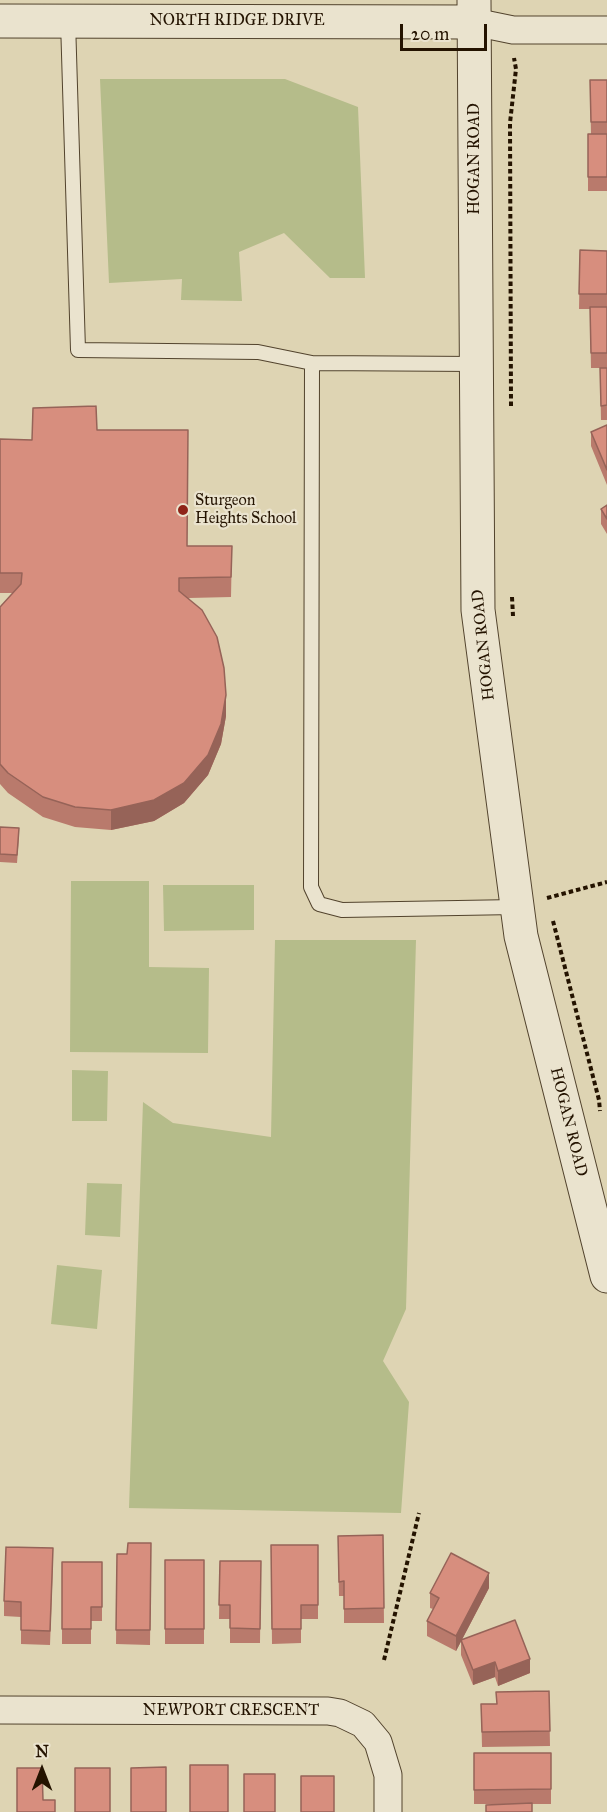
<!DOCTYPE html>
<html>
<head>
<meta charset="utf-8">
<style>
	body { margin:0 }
	#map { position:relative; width:607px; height:1812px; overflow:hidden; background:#ded4b3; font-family:"IM FELL Great Primer",serif }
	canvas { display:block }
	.north { position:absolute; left:12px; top:1740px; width:60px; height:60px; -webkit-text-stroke:4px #eae3ce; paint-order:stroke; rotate:0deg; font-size:16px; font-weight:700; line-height:24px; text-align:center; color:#241300 }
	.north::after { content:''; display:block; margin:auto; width:21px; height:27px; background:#241300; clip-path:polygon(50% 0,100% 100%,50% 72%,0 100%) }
	.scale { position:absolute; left:400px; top:24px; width:87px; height:27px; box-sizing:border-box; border:3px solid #241300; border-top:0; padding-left:8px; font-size:18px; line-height:21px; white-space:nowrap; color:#241300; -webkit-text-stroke:4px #eae3ce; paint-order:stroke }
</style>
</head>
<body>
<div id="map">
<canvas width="607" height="1812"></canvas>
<div class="north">N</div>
<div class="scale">20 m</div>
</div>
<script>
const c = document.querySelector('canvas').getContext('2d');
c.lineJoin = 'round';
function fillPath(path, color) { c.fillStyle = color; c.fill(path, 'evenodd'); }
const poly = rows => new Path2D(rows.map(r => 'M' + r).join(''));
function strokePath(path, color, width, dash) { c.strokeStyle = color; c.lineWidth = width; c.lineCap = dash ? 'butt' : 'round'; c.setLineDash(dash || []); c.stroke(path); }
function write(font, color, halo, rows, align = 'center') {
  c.font = font + ' "IM FELL Great Primer",serif'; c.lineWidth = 4.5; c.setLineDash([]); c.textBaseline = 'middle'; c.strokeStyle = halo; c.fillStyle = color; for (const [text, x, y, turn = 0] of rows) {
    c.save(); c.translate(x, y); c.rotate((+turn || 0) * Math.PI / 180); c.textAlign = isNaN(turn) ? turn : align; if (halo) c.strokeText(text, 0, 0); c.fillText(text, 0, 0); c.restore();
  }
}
fillPath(poly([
	[100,79,285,79,358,107,365,278,330,278,284,233,239,252,242,301,181,300,182,279,109,283],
	[71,881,149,881,149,967,209,968,208,1053,70,1052],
	[163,885,254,885,254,930,164,931],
	[275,940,416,940,406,1309,383,1361,409,1402,401,1513,129,1508,143,1102,173,1123,271,1137],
	[72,1070,108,1071,107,1121,72,1121],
	[87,1183,122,1184,120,1237,85,1235],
	[57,1265,102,1270,97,1329,51,1324]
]), '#b5bc8a');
const service = poly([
	[68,21,78,350,258,352,312,363,476,364],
	[312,363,311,887,319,904,342,910,516,907]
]);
const minor = poly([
	[474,22,513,30,607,30],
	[0,1710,328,1711,340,1713,363,1724,378,1742,388,1775,388,1812]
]);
const tertiary = poly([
	[474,0,478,610,521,936,607,1276],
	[0,21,474,22]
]);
strokePath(service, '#52432d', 16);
strokePath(minor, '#52432d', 29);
strokePath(tertiary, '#52432d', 35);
strokePath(poly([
	[511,406,510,123,516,69,514,58],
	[512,597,513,616],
	[547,898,607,882],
	[553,921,599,1100,600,1111],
	[384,1660,419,1513]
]), '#241300', 4, [4.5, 3]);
strokePath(service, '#eae3ce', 14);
strokePath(minor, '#eae3ce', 27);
strokePath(tertiary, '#eae3ce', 33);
fillPath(poly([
	[590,80,607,80,607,191,588,191,588,134,591,134],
	[580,250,607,251,607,420,601,420,600,368,591,368,590,309,579,309],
	[607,425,607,485,591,446,591,432],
	[97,430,187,546,232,546,231,597,189,598,226,716,221,744,208,775,184,803,154,821,111,830,75,827,43,817,8,793,0,784,0,607,13,593,0,593,0,439,32,440],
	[607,505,607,534,601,524,601,509],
	[0,827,19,836,17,863,0,862],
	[383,1535,384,1623,344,1623,344,1596,339,1596,338,1536],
	[151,1543,150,1645,116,1644,117,1554,127,1554],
	[271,1545,318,1545,318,1619,301,1619,301,1643,272,1644],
	[165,1560,204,1560,204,1644,165,1644],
	[220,1561,261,1561,260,1643,230,1643,230,1619,219,1619],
	[62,1562,102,1562,102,1621,91,1621,91,1644,62,1644],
	[53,1563,50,1645,21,1644,21,1617,4,1616,4,1601],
	[489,1588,456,1651,427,1636,427,1621,433,1609,430,1608,430,1593],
	[461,1640,530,1673,498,1686,495,1677,473,1685,461,1655],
	[549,1691,550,1746,482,1747,481,1704,496,1704],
	[474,1753,551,1753,551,1804,474,1804]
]), '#b97a6c');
fillPath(poly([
	[226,695,226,716,221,744,208,775,184,803,154,821,111,830,111,810],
	[489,1573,489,1588,456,1651,456,1636],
	[530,1659,530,1673,498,1686,498,1671],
	[495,1662,495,1677,473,1685,473,1670]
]), '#966358');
const building = poly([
	[590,80,607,80,607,122,591,122,590,80],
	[588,134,607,134,607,177,588,177,588,134],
	[580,250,607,251,607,294,579,294,580,250],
	[590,307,607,307,607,353,591,353,590,307],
	[600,368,607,368,607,405,601,406,600,368],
	[96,406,97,430,188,430,187,546,232,546,231,577,179,578,179,591,202,610,217,637,224,668,226,695,221,724,208,755,184,783,154,800,111,810,75,807,43,797,8,773,0,764,0,607,21,584,22,573,0,573,0,439,32,440,33,408,96,406],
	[607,425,607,470,591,432,607,425],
	[607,505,607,519,601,509,607,505],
	[0,827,19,828,17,855,0,854,0,827],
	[383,1535,384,1608,344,1609,344,1581,339,1582,338,1536,383,1535],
	[128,1543,151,1543,150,1630,116,1630,117,1554,127,1554,128,1543],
	[271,1545,318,1545,318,1605,301,1605,301,1629,272,1629,271,1545],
	[6,1547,53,1548,50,1631,21,1630,21,1602,4,1601,6,1547],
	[451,1553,489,1573,456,1636,427,1621,439,1598,430,1593,451,1553],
	[165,1560,204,1560,204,1629,165,1629,165,1560],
	[220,1561,261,1561,260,1629,230,1628,230,1605,219,1605,220,1561],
	[62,1562,102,1562,102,1607,91,1607,91,1629,62,1629,62,1562],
	[515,1620,530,1659,498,1671,495,1662,473,1670,461,1640,515,1620],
	[549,1691,550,1731,482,1732,481,1704,497,1704,496,1692,549,1691],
	[474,1753,551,1753,551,1789,474,1790,474,1753],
	[190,1765,228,1765,228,1812,190,1812,190,1765],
	[166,1767,166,1812,131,1812,131,1768,166,1767],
	[17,1768,42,1768,43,1800,55,1800,55,1812,17,1812,17,1768],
	[75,1768,110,1768,110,1812,75,1812,75,1768],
	[244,1774,275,1774,275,1812,244,1812,244,1774],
	[301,1776,334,1776,334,1812,301,1812,301,1776],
	[532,1803,532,1812,486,1812,486,1805,532,1803]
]);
fillPath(building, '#d78e7e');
strokePath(building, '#966358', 1.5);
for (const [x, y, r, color] of [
	[183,510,6,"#8f2418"]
]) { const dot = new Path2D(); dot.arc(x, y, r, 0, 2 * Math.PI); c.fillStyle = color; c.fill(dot); strokePath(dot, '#eae3ce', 2); }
write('16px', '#241300', '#eae3ce', [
	["NORTH RIDGE DRIVE",237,21],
	["HOGAN ROAD",475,159,-90],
	["HOGAN ROAD",484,645,-96],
	["HOGAN ROAD",568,1122,76],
	["NEWPORT CRESCENT",231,1711]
]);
write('16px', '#241300', '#eae3ce', [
	["Sturgeon",195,501],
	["Heights School",195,519]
], 'left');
</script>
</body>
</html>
